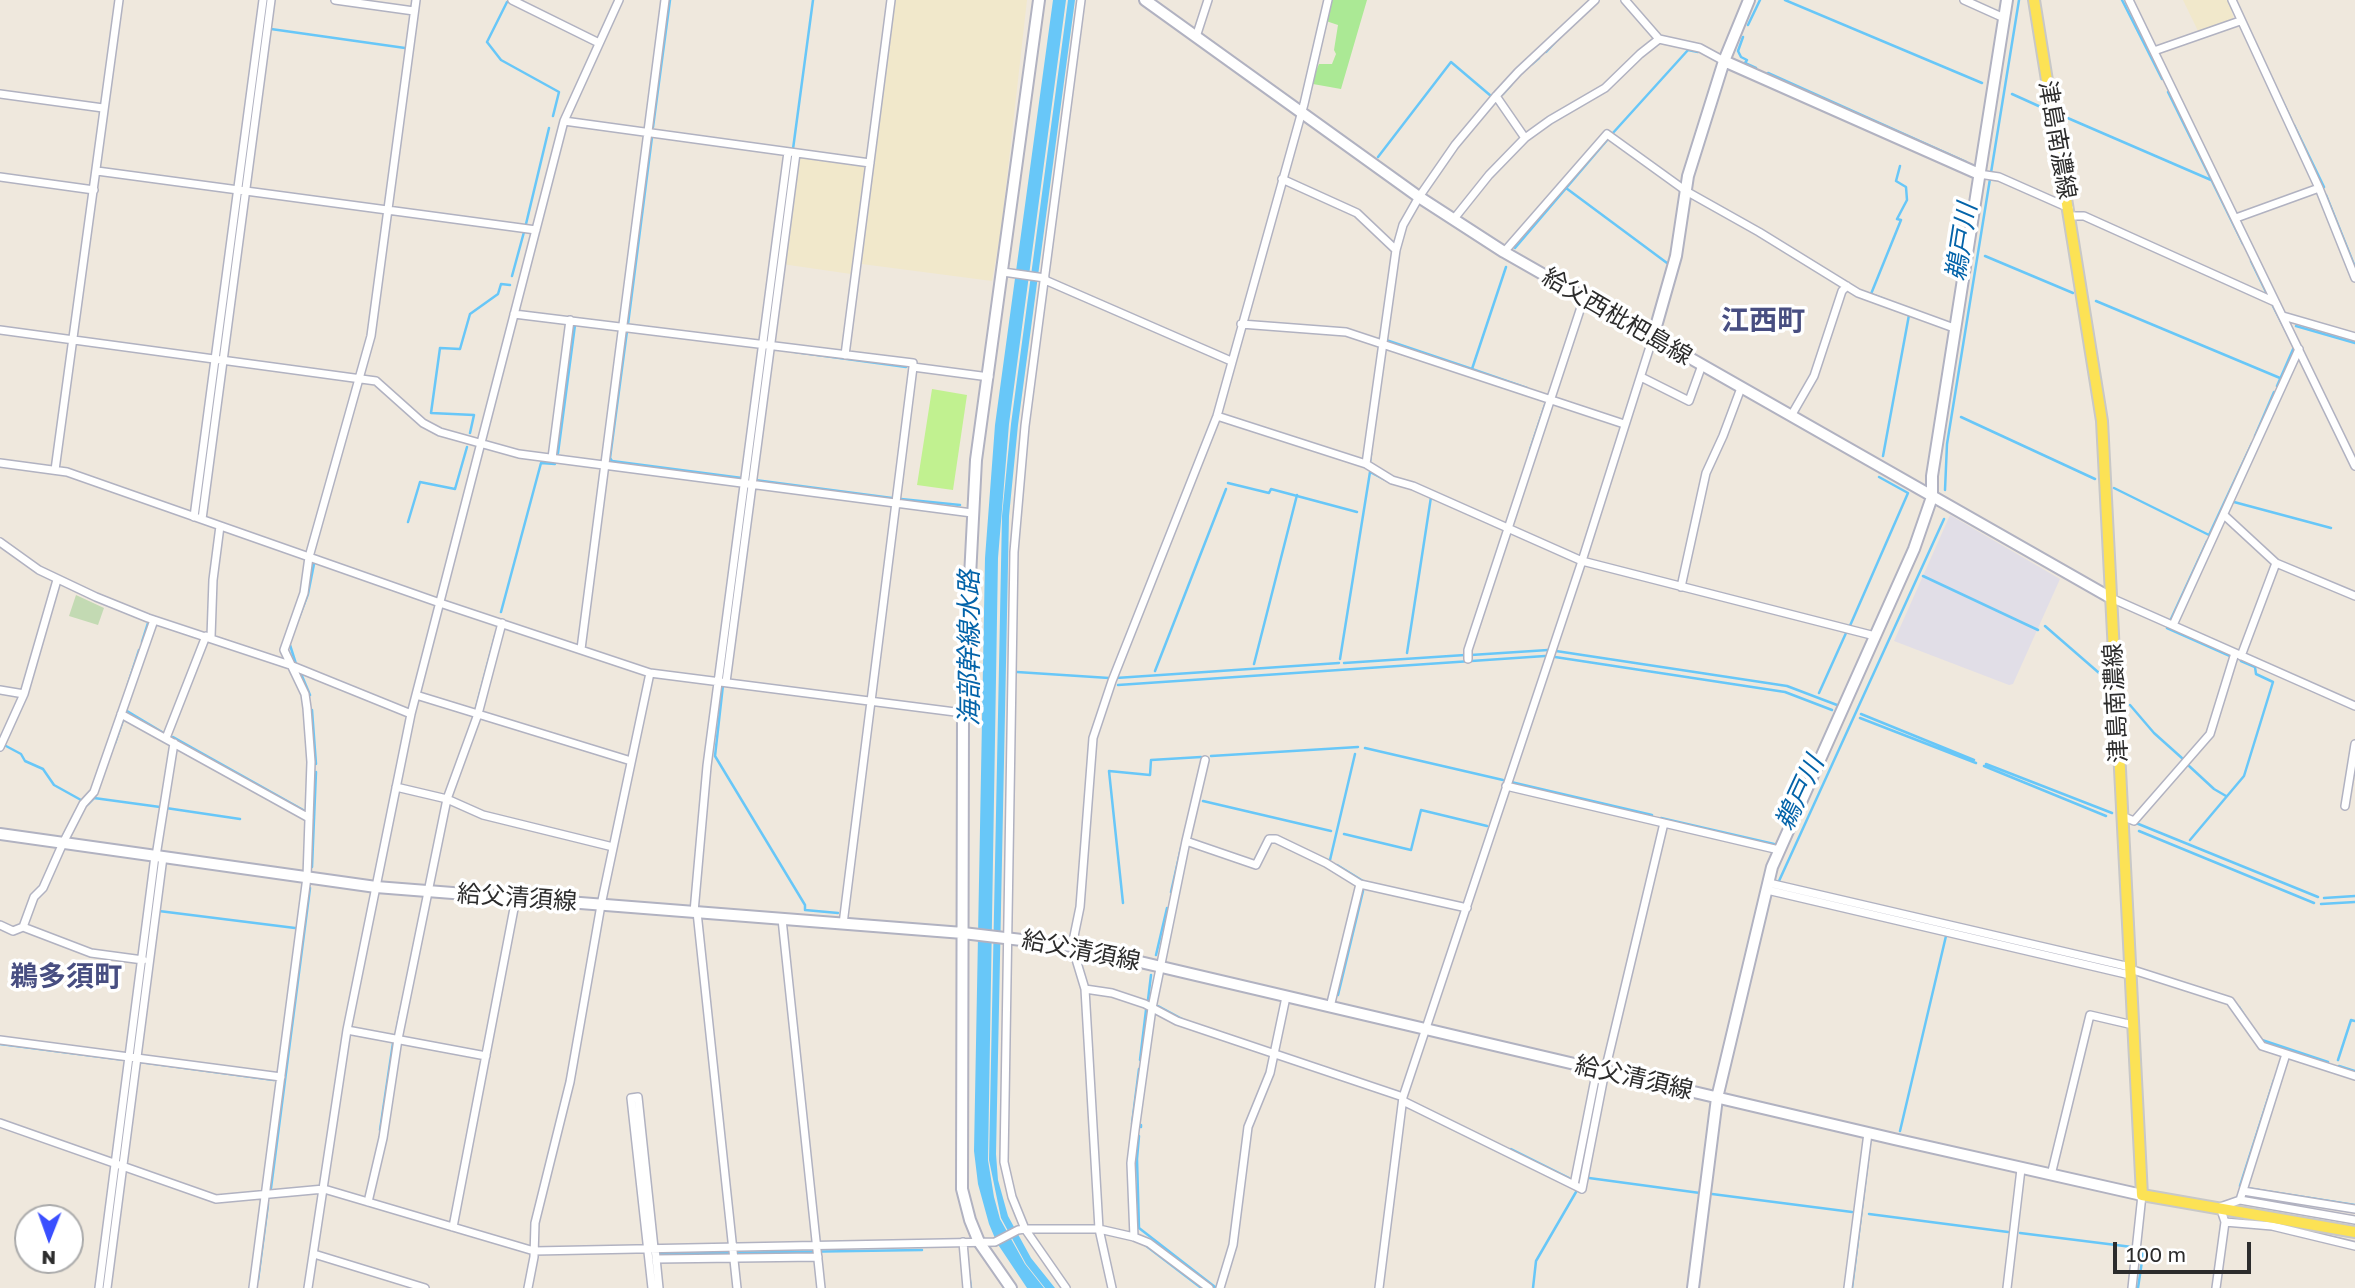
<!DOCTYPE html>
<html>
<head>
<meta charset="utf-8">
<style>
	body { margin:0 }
	#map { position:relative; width:2355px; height:1288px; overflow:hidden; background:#efe8dd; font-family:"Golos Text",sans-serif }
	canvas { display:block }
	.north { position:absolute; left:14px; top:1204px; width:70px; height:70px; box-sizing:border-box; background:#fff; border:2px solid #ababab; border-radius:50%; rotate:181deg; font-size:19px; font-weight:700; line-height:28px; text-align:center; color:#2c2c2c }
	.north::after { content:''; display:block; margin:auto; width:24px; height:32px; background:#3a4fff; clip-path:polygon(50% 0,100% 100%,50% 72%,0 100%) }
	.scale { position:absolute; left:2113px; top:1242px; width:138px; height:32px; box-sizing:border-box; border:4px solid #2c2c2c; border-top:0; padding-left:9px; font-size:21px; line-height:24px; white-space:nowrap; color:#2c2c2c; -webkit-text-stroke:5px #fff; paint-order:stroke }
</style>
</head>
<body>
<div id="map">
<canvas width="2355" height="1288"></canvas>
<div class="north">N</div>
<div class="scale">100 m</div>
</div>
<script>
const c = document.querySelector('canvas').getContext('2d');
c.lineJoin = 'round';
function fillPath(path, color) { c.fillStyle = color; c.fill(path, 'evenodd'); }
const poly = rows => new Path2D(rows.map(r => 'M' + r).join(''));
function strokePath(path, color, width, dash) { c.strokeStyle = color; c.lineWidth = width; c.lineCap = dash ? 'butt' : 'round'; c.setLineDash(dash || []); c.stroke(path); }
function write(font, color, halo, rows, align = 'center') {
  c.font = font + ' "Golos Text","Noto Sans JP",sans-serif'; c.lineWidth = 7; c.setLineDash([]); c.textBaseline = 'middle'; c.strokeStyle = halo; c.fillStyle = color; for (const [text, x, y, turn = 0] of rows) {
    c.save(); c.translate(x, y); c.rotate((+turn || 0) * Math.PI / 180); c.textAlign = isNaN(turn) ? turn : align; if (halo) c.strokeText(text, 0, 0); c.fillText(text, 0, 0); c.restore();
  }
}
fillPath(poly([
	[1950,515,2060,579,2013,684,2009,685,1894,641]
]), '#e1dee7');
fillPath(poly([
	[895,0,1027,0,1001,231,992,281,854,263,851,274,782,264,797,157,873,167],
	[2183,0,2229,0,2234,20,2199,33]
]), '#f1e8cb');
fillPath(poly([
	[1330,0,1367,0,1341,89,1313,84,1312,80,1319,64,1332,64,1336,54,1334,50,1338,25,1326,21]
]), '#abe995');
fillPath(poly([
	[76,595,104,608,98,625,69,616]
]), '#c3dab3');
fillPath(poly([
	[932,389,967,395,953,490,917,485]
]), '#c1f190');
fillPath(poly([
	[1053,0,1066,0,1009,424,998,558,988,1160,994,1197,1000,1219,1025,1264,1044,1288,1027,1288,997,1243,989,1224,978,1184,974,1151,985,558,995,425],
	[1068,0,1075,0,1018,425,1009,516,996,1154,998,1180,1008,1216,1031,1258,1055,1288,1045,1288,1026,1264,1001,1218,989,1160,1002,516,1011,424]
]), '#68c7f8');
strokePath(poly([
	[1785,0,1982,83],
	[2122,0,2162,79],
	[507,2,487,42,501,60,559,92,553,116],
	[1748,25,1760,0],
	[271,29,405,48],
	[1743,37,1738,51,1741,57,1747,60,1745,63,1756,68],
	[1546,52,1563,34],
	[1532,64,1539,58],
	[1768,73,1966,162],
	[2168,92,2243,244],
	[1503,94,1511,85],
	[2012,94,2043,108],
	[2280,96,2291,119],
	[2063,116,2211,180],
	[2294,125,2324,187],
	[653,127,670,0],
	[1612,134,1688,50,1698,52],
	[793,149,813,0],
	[1378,157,1451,62,1491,96],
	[789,177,792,156],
	[242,185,267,0],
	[1566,188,1667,263],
	[2326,195,2355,267],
	[526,224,549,128],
	[1515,248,1608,139],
	[1985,256,2073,293],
	[2251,261,2267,294],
	[1506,267,1472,369,1527,388],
	[512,276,524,232],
	[1884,299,1871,294,1901,220,1897,219,1907,200,1906,187,1896,181,1900,166],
	[2096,301,2280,378],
	[2273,306,2294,347,2277,386],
	[628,324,652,137],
	[2296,326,2355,343],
	[627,331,610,458,612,461,742,478],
	[1386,340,1472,369],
	[795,352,906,367],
	[220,353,241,194],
	[1961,417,2095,479],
	[470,433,474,415,431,413,440,348,460,349,470,314,498,294,501,284,510,285],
	[2255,436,2274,392],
	[1530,450,1545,405],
	[558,453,575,325],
	[1883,456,1909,315],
	[1370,461,1371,454],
	[755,480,892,498],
	[1228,483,1269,493,1271,489,1357,512],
	[2114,488,2209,535,2252,443],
	[1945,490,1947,444,2019,0],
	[901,499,960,505],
	[2234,502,2331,528],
	[199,511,219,364],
	[408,522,420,482,455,489,467,447],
	[1923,576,2038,630],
	[501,612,541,463,555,464],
	[2171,619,2207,541],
	[2045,626,2106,679],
	[1849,628,1908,493,1879,477],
	[2167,628,2230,656],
	[293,633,308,594,314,564],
	[142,642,148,623],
	[290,645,296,664],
	[1556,651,1787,686,1837,705],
	[1407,653,1431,497],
	[1471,655,1548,650],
	[1555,657,1785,692,1832,710],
	[1340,659,1370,472,1391,483],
	[1344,663,1465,655],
	[1254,664,1297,495],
	[1155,671,1226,489],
	[1017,672,1109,678],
	[302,676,310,695],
	[1116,678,1339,663],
	[128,684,139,650],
	[723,685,715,756,805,905,805,910,838,913],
	[1118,685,1545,656],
	[1819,693,1846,633],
	[2130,705,2154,733,2183,759],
	[476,708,495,636],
	[312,710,316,764],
	[127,711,162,732],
	[1861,714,1974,760],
	[1860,718,1976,763],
	[173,737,305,811],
	[115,743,123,720],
	[6,746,21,754,25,761,43,769,54,785,81,800],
	[1365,748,1503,780],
	[1211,756,1358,747],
	[1986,764,2112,813],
	[2188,765,2214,789,2226,796],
	[1984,766,2106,816],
	[1511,782,1652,815],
	[1203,801,1331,831],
	[88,804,94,798,160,807],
	[166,808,240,819],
	[1661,818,1774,844],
	[2136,823,2318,897],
	[2139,831,2314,903],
	[1344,834,1411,850,1421,810,1487,826],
	[2190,840,2244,776,2273,682,2256,674,2255,667,2241,661],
	[1330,860,1355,754],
	[1337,865,1363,881],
	[312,867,316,772],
	[1779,881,1944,519],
	[1171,892,1181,848],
	[2324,898,2355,896],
	[1123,903,1109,771,1150,775,1151,760,1201,757],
	[2321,904,2355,902],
	[159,911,295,928],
	[2019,945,2118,968],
	[1156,955,1167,908],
	[146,957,158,865],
	[1338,995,1363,891],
	[1148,1000,1151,975],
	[1158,1006,1184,1020],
	[2239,1007,2244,1015],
	[396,1033,400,1012],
	[2262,1040,2328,1062],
	[0,1044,125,1060],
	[134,1052,145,963],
	[1140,1060,1146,1010],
	[2338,1060,2351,1020,2355,1021],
	[140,1062,274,1080],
	[2339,1066,2355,1071],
	[1132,1124,1139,1069],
	[1141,1127,1141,1125],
	[380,1130,393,1043],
	[1900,1131,1946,936],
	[1139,1136,1137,1159,1139,1228,1215,1287],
	[1511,1149,1569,1178],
	[120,1159,132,1067],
	[1589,1178,1700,1193],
	[1579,1183,1587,1145],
	[2240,1186,2274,1080],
	[271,1188,310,888],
	[2246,1188,2355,1205],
	[1712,1194,1852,1212],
	[1869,1214,2008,1232],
	[2020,1233,2132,1247],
	[1145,1245,1200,1287],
	[656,1254,922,1250],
	[969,1274,971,1288],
	[258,1280,268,1204],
	[103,1288,118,1172],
	[1533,1288,1536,1261,1576,1192],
	[1852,1288,1870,1143],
	[2138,1288,2144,1248]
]), '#68c7f8', 2.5);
const street = poly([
	[335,0,414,11],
	[512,0,599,43],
	[1625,0,1659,39,1700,48,1724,61],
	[1964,0,2004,18],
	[2129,0,2355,466],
	[2232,0,2319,188],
	[1196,37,1208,0],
	[2154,51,2240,21],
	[0,94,103,108],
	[1496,96,1525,138],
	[564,121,870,163],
	[97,171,536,230],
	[1979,174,1999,177,2069,208],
	[0,177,94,190],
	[1282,179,1357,213,1396,250],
	[2070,216,2084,216,2275,302],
	[2236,218,2319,188,2355,278],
	[1453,220,1489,175,1525,138,1550,120,1605,88,1640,54,1659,39],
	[1504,252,1607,134,1686,191,1759,232,1858,293,1954,328],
	[1003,272,1045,278],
	[1045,280,1231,361],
	[514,314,913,363,913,367,989,377],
	[2283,316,2355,337],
	[1241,324,1346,332,1624,424],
	[0,330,376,381,423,423,440,432,519,454,972,513],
	[845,355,891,0],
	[1641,377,1689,401,1702,365],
	[1217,416,1366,464,1392,480,1413,486,1582,561,1875,636],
	[1791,416,1814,376,1842,291,1847,286],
	[552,458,570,320],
	[0,463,67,472,440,603,650,673,963,713],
	[1366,464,1396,250,1403,225,1419,197,1455,145,1496,96,1518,72,1595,0],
	[55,470,119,0],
	[2224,515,2276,563,2355,596],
	[194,517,263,0],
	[202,519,271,0],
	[0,542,39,570,96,597,148,618,290,665,411,714],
	[1681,587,1706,473,1723,436,1741,388],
	[2111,598,2355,706],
	[2173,625,2299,349],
	[211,637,213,580,220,526],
	[581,649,665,0],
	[2241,656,2276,563],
	[1468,659,1468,650,1584,298],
	[726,682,796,153],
	[0,690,24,694],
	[416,695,631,761],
	[121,714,309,818],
	[166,738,206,636],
	[0,747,24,694,57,580],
	[1506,786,1779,850],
	[396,787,447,799,483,815,613,847],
	[2345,806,2355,744],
	[2122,816,2134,821,2210,734,2235,653],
	[1186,841,1205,760],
	[156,856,174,743],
	[1769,883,2130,967],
	[1767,890,2130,975],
	[694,912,707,766,788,152],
	[697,912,737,1288],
	[782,919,821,1288],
	[843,924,913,367],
	[0,925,13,931,23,927,34,897,43,888,63,843,83,804,94,792,154,620],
	[23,927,91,953,143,960],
	[2130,969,2230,1001,2262,1046,2355,1076],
	[1085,989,1112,993,1145,1004,1177,1021,1403,1097],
	[1330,1007,1360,884],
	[347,1030,486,1056],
	[0,1040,281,1077],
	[1403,1101,1582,1189,1605,1071,1664,823],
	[0,1123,216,1199,324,1189,534,1251,995,1242,1018,1230,1025,1229,1099,1229,1134,1237,1149,1243,1209,1288],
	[2051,1175,2090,1015,2133,1025],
	[1574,1185,1597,1069],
	[2243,1191,2355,1209],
	[2240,1200,2286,1054],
	[368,1202,383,1138,398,1039,447,799,478,714,502,623],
	[2355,1220,2240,1200,2220,1207,2225,1222,2272,1226,2355,1246],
	[453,1227,516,898],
	[1134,1237,1131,1163,1135,1130,1152,1008,1186,841,1256,865,1269,839,1276,839,1326,863,1360,884,1467,908],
	[963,1242,967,1288],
	[655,1248,659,1288],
	[314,1254,425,1288],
	[656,1259,818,1257],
	[99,1288,155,856],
	[107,1288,163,857],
	[253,1288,307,877,311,762,307,708,305,694,284,650,304,593,309,557,371,336,416,0],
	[308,1288,347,1030,411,714,564,121,619,0],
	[528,1288,534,1257,535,1223,570,1082,601,905,650,673],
	[652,1288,631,1098,638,1097,654,1248],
	[1066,1288,1025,1229,1012,1197,1004,1162,1014,552,1025,426,1081,0],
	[1112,1288,1099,1229,1085,989,1072,946,1080,907,1093,738,1112,681,1217,416,1304,104,1328,0],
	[1220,1288,1233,1245,1248,1127,1270,1073,1286,997],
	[1379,1288,1403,1097,1582,561,1653,337],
	[1848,1288,1868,1133],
	[2007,1288,2021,1169],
	[2132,1288,2142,1195],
	[2216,1288,2225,1222]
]);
const secondary = poly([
	[1145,0,1419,197,1504,252,2111,598],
	[1724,61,1979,174],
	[1653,337,1676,256,1688,176,1724,61,1749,0],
	[0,834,376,887,963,933,1072,946,1894,1139,2142,1195],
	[1011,1288,979,1242,970,1220,962,1189,963,713,976,460,1039,0],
	[1693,1288,1717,1098,1772,867,1914,549,1932,497,1932,476,2007,0]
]);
const primary = poly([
	[2034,0,2102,421,2142,1195,2355,1232]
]);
strokePath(street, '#b1b2c1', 10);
strokePath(secondary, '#b1b2c1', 14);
strokePath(primary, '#c8c8c8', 14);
strokePath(street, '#fff', 7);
strokePath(secondary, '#fff', 10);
strokePath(primary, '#fce255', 10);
write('24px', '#2c2c2c', '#fff', [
	["津島南濃線",2057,140,80],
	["給父西枇杷島線",1617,317,30],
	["津島南濃線",2116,703,-93],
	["給父清須線",517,898,4],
	["給父清須線",1081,951,11],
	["給父清須線",1634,1078,13]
]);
write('italic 26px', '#0363a9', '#fff', [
	["鵜戸川",1962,242,-81],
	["海部幹線水路",970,648,-90],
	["鵜戸川",1800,793,-65]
]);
write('bold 28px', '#484e81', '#fff', [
	["江西町",1763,321],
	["鵜多須町",66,977]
]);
</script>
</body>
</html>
